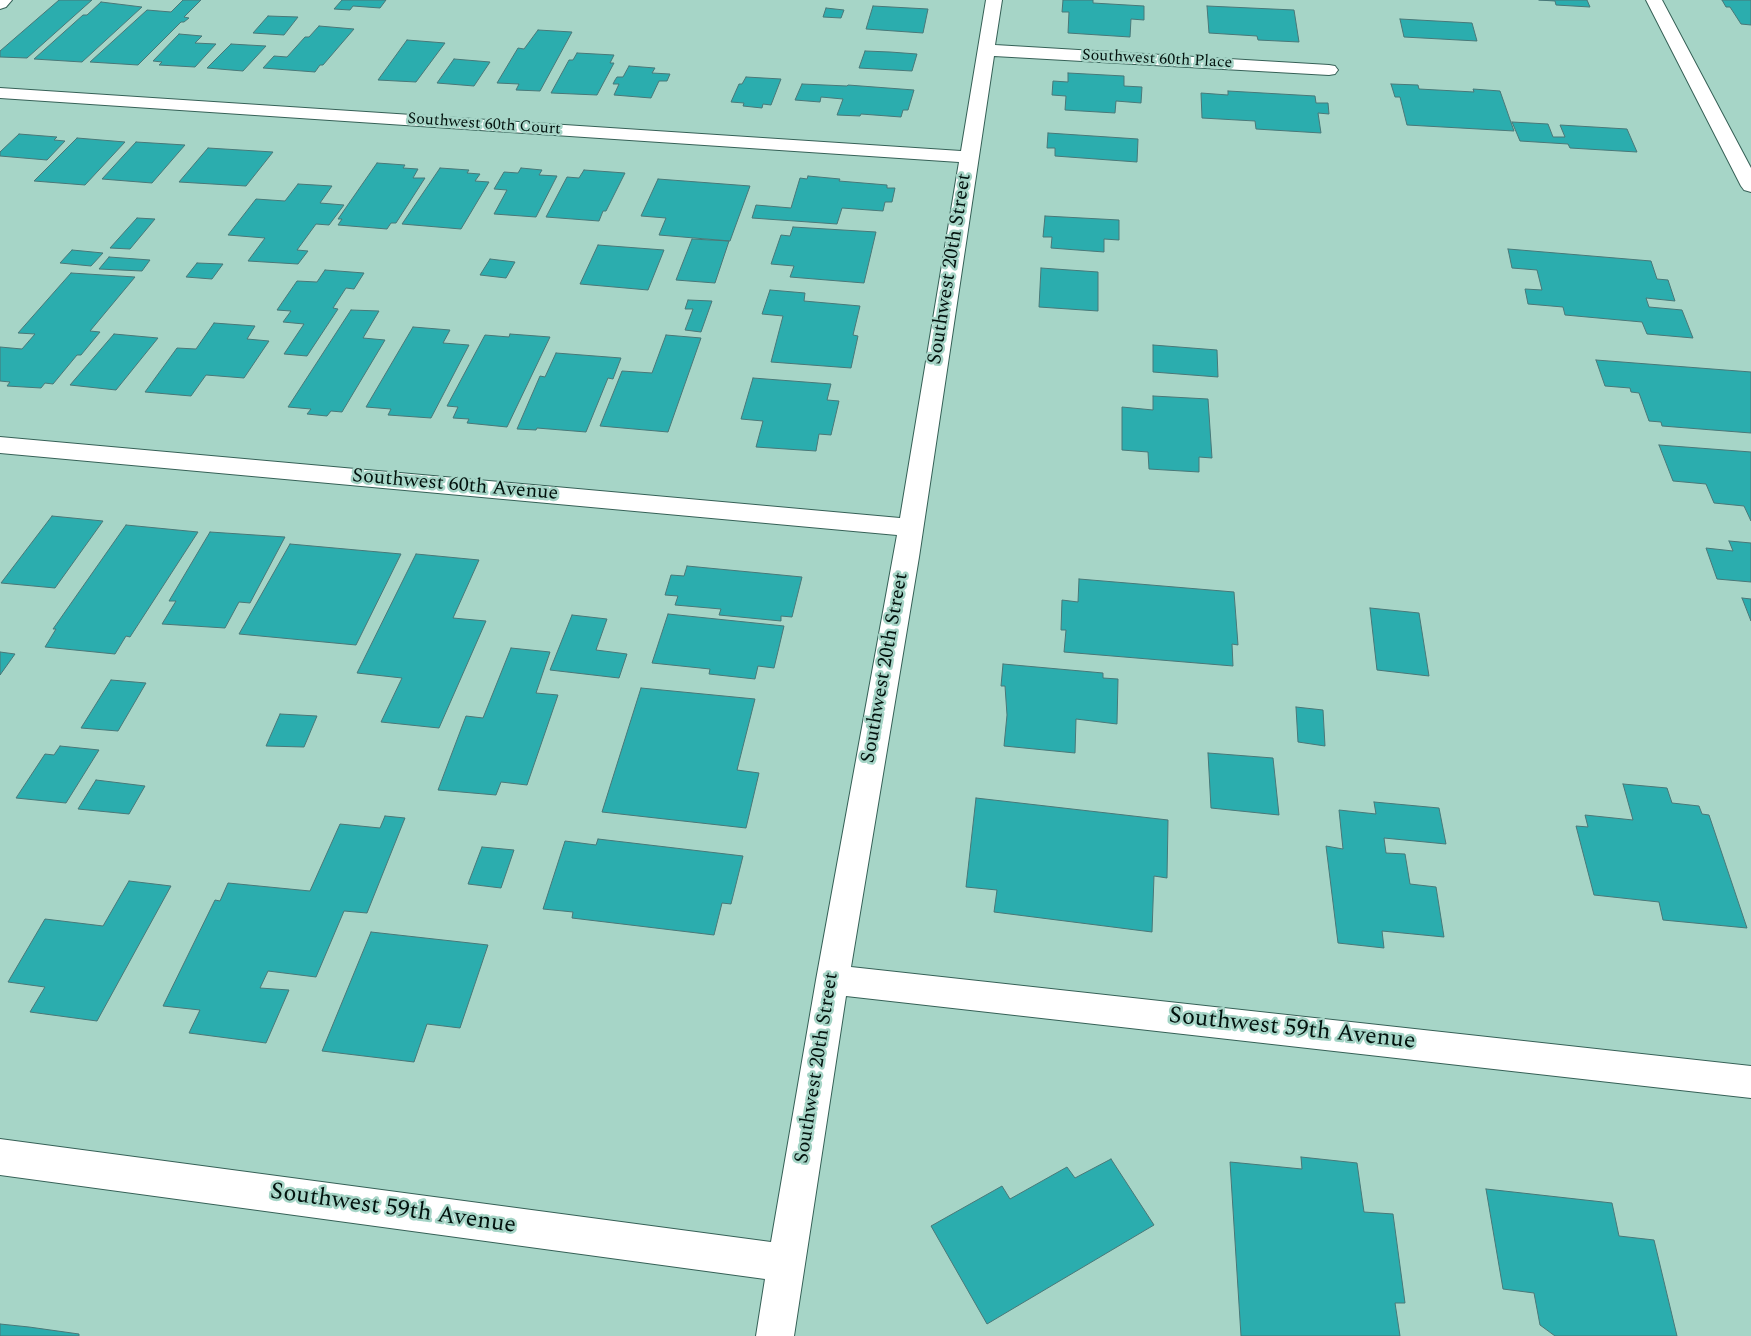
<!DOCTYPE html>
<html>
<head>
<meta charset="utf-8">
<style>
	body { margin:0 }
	canvas { display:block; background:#a6d5c7 }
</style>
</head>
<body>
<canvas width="1751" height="1336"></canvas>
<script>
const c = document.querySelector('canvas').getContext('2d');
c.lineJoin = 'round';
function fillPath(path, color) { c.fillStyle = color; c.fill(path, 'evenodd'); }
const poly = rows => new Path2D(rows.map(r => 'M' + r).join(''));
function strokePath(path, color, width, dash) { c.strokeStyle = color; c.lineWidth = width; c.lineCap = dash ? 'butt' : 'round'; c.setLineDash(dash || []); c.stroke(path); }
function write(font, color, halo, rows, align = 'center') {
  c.font = font + ' Spectral,serif'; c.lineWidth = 5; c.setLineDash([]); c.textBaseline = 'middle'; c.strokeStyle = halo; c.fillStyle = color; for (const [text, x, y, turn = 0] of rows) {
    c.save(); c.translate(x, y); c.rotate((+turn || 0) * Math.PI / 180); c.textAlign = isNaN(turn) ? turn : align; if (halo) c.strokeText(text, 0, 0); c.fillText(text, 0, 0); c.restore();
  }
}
const building = poly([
	[59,0,92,0,27,58,0,57,0,51,59,0],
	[183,0,201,0,184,17,189,18,184,22,181,22,138,65,90,62,147,10,171,12,183,0],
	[342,0,386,0,380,8,353,6,350,10,334,9,342,0],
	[1063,0,1093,0,1093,3,1144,6,1144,20,1131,19,1130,37,1068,33,1069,12,1062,12,1063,0],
	[1539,0,1587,0,1590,7,1556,5,1555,1,1539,0],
	[1722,0,1751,0,1751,25,1741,24,1730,7,1726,7,1722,0],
	[101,2,142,7,82,62,34,59,83,15,87,15,101,2],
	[873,6,928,9,923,33,866,29,873,6],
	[1207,6,1294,10,1299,42,1258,40,1257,36,1209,33,1207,6],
	[826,8,844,10,841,18,823,17,826,8],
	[268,16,298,17,284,35,253,33,268,16],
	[1400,19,1472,23,1477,41,1404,37,1400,19],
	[319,26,354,29,323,65,320,65,315,72,263,68,274,56,287,57,305,37,309,37,319,26],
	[538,30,572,32,540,91,516,90,519,84,497,83,518,48,524,49,538,30],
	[179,34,202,36,195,43,216,44,195,67,159,65,162,62,153,61,179,34],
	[407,40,445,43,416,82,378,80,407,40],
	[231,44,248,45,266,46,243,71,207,68,231,44],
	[865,51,890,52,917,54,912,71,859,68,865,51],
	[577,53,614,55,610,63,614,63,597,95,551,93,569,60,573,60,577,53],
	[454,59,490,62,474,86,437,83,454,59],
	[629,66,655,68,652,73,670,74,667,81,659,81,651,98,614,95,619,84,613,84,615,80,617,77,623,77,629,66],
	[1068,73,1124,76,1124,86,1142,87,1141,103,1116,101,1115,113,1065,110,1066,96,1052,95,1053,81,1068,82,1068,73],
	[746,77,781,79,771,105,763,104,762,108,743,106,744,103,731,102,739,84,742,84,746,77],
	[802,84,847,86,848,85,914,90,908,110,903,110,901,117,861,114,860,116,837,115,843,99,821,97,820,102,795,100,802,84],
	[1391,84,1418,85,1419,89,1474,92,1473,89,1500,91,1514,131,1407,125,1400,97,1395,97,1391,84],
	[1228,91,1315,96,1316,103,1328,103,1329,114,1318,113,1321,133,1256,129,1255,121,1202,118,1201,93,1228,95,1228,91],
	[1512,122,1548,124,1553,137,1565,137,1560,125,1627,129,1637,152,1570,148,1568,144,1520,141,1512,122],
	[1048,133,1138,139,1137,162,1055,156,1055,148,1047,148,1048,133],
	[19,134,57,137,54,140,65,141,47,160,0,156,0,152,19,134],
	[77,138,125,142,85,185,34,181,77,138],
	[136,142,185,145,152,183,102,179,136,142],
	[208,148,273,152,246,186,179,182,208,148],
	[377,163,405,165,403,168,418,169,413,178,425,178,396,223,391,223,387,229,338,225,342,219,338,219,377,163],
	[440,168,469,170,467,173,480,174,475,181,489,182,461,229,402,224,440,168],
	[521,168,542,170,539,175,557,176,536,217,494,214,507,190,494,189,504,172,518,173,521,168],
	[584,170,625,173,606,211,603,211,599,221,546,217,567,177,579,178,584,170],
	[808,176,840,179,839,181,887,185,887,188,895,188,892,202,885,202,883,211,842,208,837,224,752,218,756,205,791,208,800,178,807,179,808,176],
	[658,179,750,186,730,241,659,235,666,218,641,216,658,179],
	[298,184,332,186,320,203,344,205,329,225,316,224,297,250,308,251,298,264,248,261,265,238,228,235,256,199,285,201,298,184],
	[1045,216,1119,220,1119,240,1104,239,1104,252,1051,248,1052,237,1043,237,1045,216],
	[137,218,155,219,130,249,110,248,137,218],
	[793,227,876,232,864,283,790,277,794,266,771,264,781,235,790,236,793,227],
	[692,239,729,241,715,283,676,280,692,239],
	[598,245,664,250,648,290,580,284,598,245],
	[1508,249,1651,261,1657,279,1668,280,1675,301,1646,298,1649,307,1682,310,1693,338,1647,334,1642,322,1565,315,1563,307,1528,304,1525,289,1542,290,1537,270,1512,268,1508,249],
	[72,250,103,253,91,266,60,263,72,250],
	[109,257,150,260,142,271,99,269,109,257],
	[490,259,515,262,506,278,480,275,490,259],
	[197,263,223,264,212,279,186,277,197,263],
	[1041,268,1098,272,1098,311,1039,307,1041,268],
	[325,270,364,273,354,289,346,288,333,308,338,309,307,356,284,354,304,324,283,322,291,311,277,310,297,281,317,282,325,270],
	[71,273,135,277,90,331,100,332,81,355,77,355,53,384,45,383,41,388,7,386,10,382,0,381,0,347,22,349,35,334,18,333,71,273],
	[770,290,805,293,804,301,860,306,853,335,858,336,851,368,771,362,783,316,762,314,770,290],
	[688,300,712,301,701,332,685,330,693,309,685,309,688,300],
	[351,310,379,311,363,338,385,340,342,412,331,411,327,416,307,414,311,409,288,407,351,310],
	[214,323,255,326,247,339,269,341,244,378,206,375,191,396,145,392,177,348,196,349,214,323],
	[413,327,450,330,443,343,469,345,431,418,388,415,391,409,366,407,413,327],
	[114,334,158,338,116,390,70,385,114,334],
	[510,334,550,337,507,427,467,423,469,419,453,418,458,407,447,406,485,335,509,337,510,334],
	[666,335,701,338,668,432,600,426,622,371,652,373,666,335],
	[1153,345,1217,350,1218,377,1153,372,1153,345],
	[556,353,621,358,613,379,608,378,586,432,537,428,536,430,517,429,540,376,545,377,556,353],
	[1596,360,1751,372,1751,433,1662,426,1661,422,1649,421,1639,393,1631,392,1630,388,1605,386,1596,360],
	[753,378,831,384,827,400,839,401,831,435,819,434,816,451,756,447,763,421,741,419,753,378],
	[1153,396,1208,399,1212,458,1199,457,1199,472,1149,469,1148,452,1122,450,1122,407,1153,410,1153,396],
	[1659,445,1751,452,1751,521,1744,506,1714,503,1706,484,1673,481,1659,445],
	[52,516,103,521,55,588,1,583,52,516],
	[126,525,198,532,130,637,126,636,115,654,45,647,56,629,53,629,126,525],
	[210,532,285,537,250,603,239,602,225,628,162,624,176,601,169,601,210,532],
	[1729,541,1751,543,1751,582,1717,579,1706,548,1733,551,1729,541],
	[290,544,401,554,356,645,239,634,290,544],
	[416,554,479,560,453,618,486,621,439,728,381,722,402,678,357,673,416,554],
	[687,566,802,577,792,617,781,616,781,621,719,615,721,609,675,605,678,596,665,595,671,575,684,576,687,566],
	[1079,579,1234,592,1238,645,1232,644,1233,666,1064,652,1066,630,1061,630,1062,600,1078,602,1079,579],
	[1742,598,1751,599,1751,621,1742,598],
	[1370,608,1419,613,1429,676,1377,670,1370,608],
	[668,614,784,626,774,668,758,666,755,679,709,674,710,669,652,663,668,614],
	[572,615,607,619,596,650,627,654,619,678,550,670,572,615],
	[511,648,550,652,536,693,558,695,527,785,501,782,496,795,438,790,466,716,483,718,511,648],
	[0,652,15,654,0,675,0,652],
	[1003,664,1103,673,1103,678,1118,679,1117,724,1076,719,1075,753,1004,746,1007,715,1005,686,1001,686,1003,664],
	[111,680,146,683,118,731,81,728,111,680],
	[641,688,755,699,737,770,759,773,746,828,602,812,641,688],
	[1296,707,1323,710,1325,746,1298,742,1296,707],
	[280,714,317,716,304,747,266,746,280,714],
	[60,746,99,750,66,803,16,798,45,754,54,755,60,746],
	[1208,753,1273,758,1279,815,1211,808,1208,753],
	[96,780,145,786,129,814,78,809,96,780],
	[1623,784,1667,788,1672,803,1699,806,1702,814,1709,815,1747,928,1663,920,1659,902,1594,895,1576,826,1588,827,1585,815,1633,820,1623,784],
	[976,798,1168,820,1167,878,1154,876,1152,932,994,912,997,890,966,887,976,798],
	[1374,802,1439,808,1446,844,1384,838,1386,853,1405,854,1410,884,1436,887,1444,937,1382,931,1384,948,1338,943,1326,846,1343,849,1339,810,1376,814,1374,802],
	[385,816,405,818,367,913,344,911,316,977,268,971,260,988,289,990,266,1043,189,1033,200,1010,163,1006,215,900,220,901,228,883,310,891,340,824,380,828,385,816],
	[598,839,743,856,731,904,722,903,714,935,572,918,573,912,543,909,565,841,596,845,598,839],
	[482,847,514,850,501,888,468,884,482,847],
	[129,881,171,886,97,1021,30,1012,45,987,8,982,45,919,103,926,129,881],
	[371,932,488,945,460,1028,427,1024,414,1062,322,1051,371,932],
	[1301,1157,1357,1163,1364,1212,1393,1214,1405,1303,1395,1303,1400,1336,1241,1336,1230,1162,1302,1169,1301,1157],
	[1111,1159,1154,1225,987,1324,931,1226,1002,1186,1010,1199,1067,1167,1075,1178,1111,1159],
	[1486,1189,1612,1203,1619,1236,1654,1240,1677,1336,1555,1336,1540,1325,1534,1293,1503,1289,1486,1189],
	[0,1324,29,1327,79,1334,79,1336,0,1336,0,1324]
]);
fillPath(building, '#2badae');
strokePath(building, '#497878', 1);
const minor = poly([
	[0,0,12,0,6,7,0,9,0,0],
	[986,0,1002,0,995,45,1329,65,1335,66,1338,70,1335,74,1329,75,994,56,919,557,851,967,1751,1066,1751,1098,846,996,794,1336,756,1336,765,1279,0,1175,0,1139,771,1242,816,980,897,535,0,453,0,437,900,518,959,162,0,98,0,88,961,151,986,0],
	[1646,0,1662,0,1751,168,1751,192,1744,190,1741,186,1646,0]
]);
strokePath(minor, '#366157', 2);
fillPath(minor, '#fff');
write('16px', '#02110d', '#a6d5c7', [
	["Southwest 60th Place",1157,60,3],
	["Southwest 60th Court",484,125,4]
]);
write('20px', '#02110d', '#a6d5c7', [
	["Southwest 20th Street",951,269,-81],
	["Southwest 60th Avenue",455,486,5],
	["Southwest 20th Street",886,668,-80],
	["Southwest 20th Street",818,1068,-81]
]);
write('24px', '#02110d', '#a6d5c7', [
	["Southwest 59th Avenue",1292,1030,6],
	["Southwest 59th Avenue",393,1210,8]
]);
</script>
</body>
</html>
